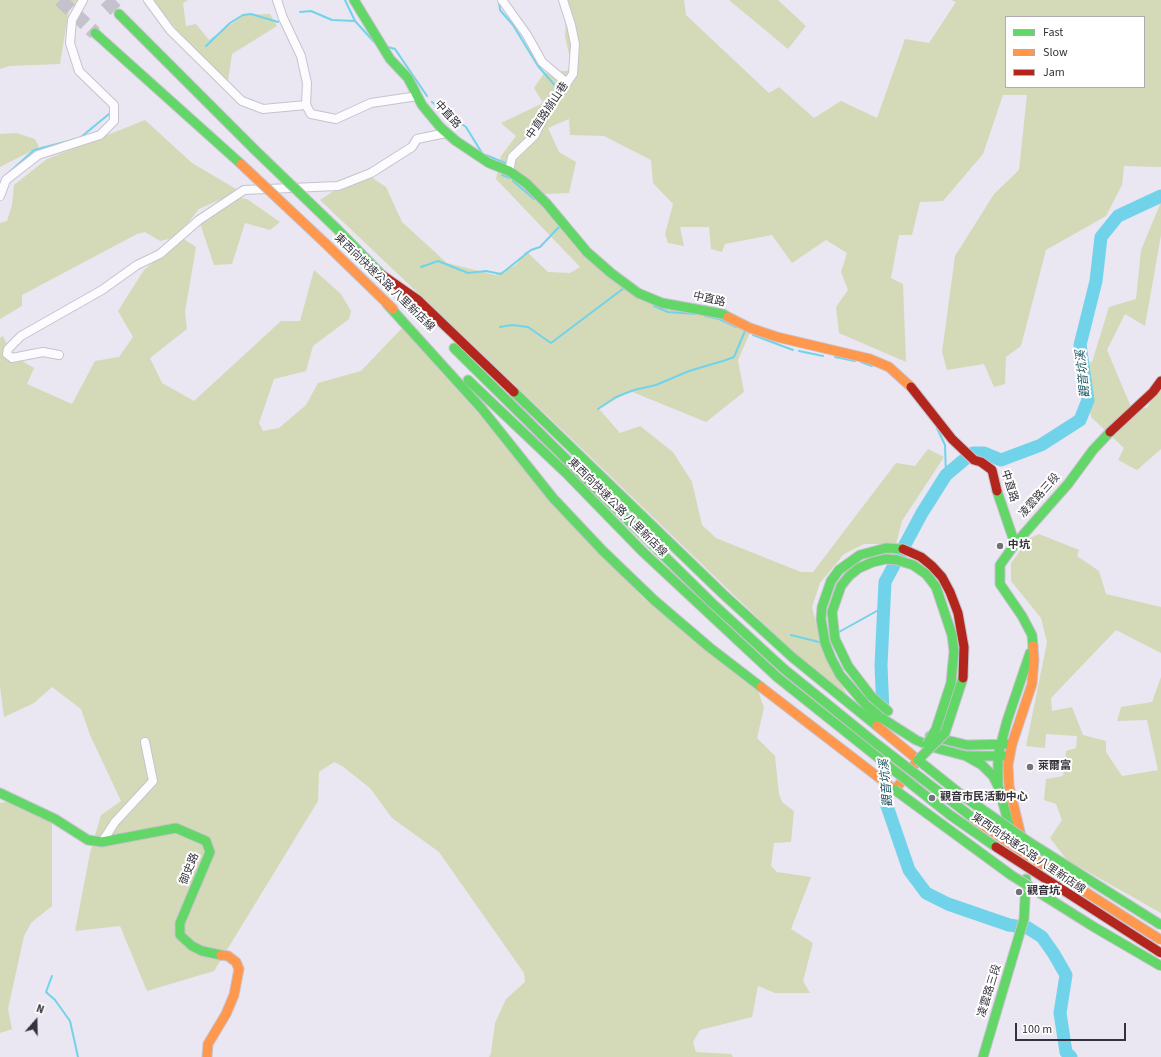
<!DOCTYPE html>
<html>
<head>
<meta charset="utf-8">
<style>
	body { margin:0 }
	#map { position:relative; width:1161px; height:1057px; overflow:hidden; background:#eae6f2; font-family:"Source Sans 3",sans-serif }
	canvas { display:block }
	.legend { position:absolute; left:1005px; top:16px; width:140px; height:72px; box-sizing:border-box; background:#fff; border:1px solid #aeadb1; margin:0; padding:5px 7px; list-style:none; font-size:12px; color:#35323b }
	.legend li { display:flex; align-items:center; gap:8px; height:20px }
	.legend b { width:20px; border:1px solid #aeadb1 }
	.north { position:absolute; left:16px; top:1001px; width:40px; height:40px; -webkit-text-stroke:3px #fff; paint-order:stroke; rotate:20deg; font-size:11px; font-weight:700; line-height:16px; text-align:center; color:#35323b }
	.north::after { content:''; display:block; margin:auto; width:14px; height:18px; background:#35323b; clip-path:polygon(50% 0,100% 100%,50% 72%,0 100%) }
	.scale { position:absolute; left:1015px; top:1023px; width:111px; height:18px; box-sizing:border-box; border:2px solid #35323b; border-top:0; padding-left:5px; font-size:12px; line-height:14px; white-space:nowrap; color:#35323b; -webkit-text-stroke:3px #fff; paint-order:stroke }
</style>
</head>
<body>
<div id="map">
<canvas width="1161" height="1057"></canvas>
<ul class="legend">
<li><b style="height:5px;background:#63d668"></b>Fast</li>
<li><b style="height:5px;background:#ff974d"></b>Slow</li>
<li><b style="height:5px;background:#b3261e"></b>Jam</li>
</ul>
<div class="north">N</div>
<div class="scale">100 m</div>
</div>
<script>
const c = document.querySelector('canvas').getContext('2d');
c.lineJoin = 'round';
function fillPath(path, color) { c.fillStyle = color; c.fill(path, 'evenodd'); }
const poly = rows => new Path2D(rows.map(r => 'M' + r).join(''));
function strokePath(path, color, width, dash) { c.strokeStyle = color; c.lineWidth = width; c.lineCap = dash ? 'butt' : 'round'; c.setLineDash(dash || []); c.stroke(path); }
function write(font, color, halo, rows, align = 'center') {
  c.font = font + ' "Source Sans 3","Noto Sans TC",sans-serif'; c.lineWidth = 4; c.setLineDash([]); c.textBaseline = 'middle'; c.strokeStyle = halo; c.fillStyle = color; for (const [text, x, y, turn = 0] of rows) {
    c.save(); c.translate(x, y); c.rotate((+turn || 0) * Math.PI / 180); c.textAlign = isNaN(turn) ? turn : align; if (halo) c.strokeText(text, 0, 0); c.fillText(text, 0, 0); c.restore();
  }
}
fillPath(poly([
	[0,0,78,0,69,9,60,64,9,66,0,69],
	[153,0,188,0,183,3,186,26,196,24,209,40,244,15,270,14,277,26,232,54,228,81,184,39],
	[567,0,684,0,686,15,769,93,779,87,814,118,841,101,877,118,905,39,929,43,956,2,951,0,1161,0,1161,167,1124,166,1122,185,1106,216,1046,250,1021,346,1006,357,1005,384,994,387,984,364,947,370,942,352,955,256,994,194,1019,170,1027,95,1003,95,983,154,943,201,920,202,912,235,899,235,891,278,903,284,906,362,839,333,836,307,848,290,841,272,847,253,826,240,792,263,772,235,725,244,722,252,711,249,709,227,680,227,684,246,668,243,665,234,673,204,653,183,651,160,604,136,570,135,569,119,548,128,559,152,576,162,569,193,544,194,583,243,632,285,668,303,752,328,738,360,744,392,706,422,630,391,599,409,620,433,640,426,673,452,692,482,702,525,716,538,801,572,813,572,896,463,915,466,928,449,944,457,902,521,896,544,864,544,844,554,820,583,812,607,822,648,847,695,843,700,578,445,320,200,349,181,371,177,386,187,402,222,447,263,495,275,516,265,526,251,548,272,570,273,580,267,496,179,501,156,516,136,501,123,543,103,534,88,544,73,573,70,565,37],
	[1006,17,1144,17,1144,87,1006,87],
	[729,0,778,0,806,26,788,49],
	[145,120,192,163,236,189,235,193,199,209,177,237,160,241,145,232,137,234,22,295,22,306,0,319,0,223,7,221,12,205,14,185,47,159],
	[17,133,35,139,39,147,0,167,0,134],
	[236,197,247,199,280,222,270,230,245,223,232,264,214,265,200,223],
	[1161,202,1161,235,1145,326,1125,314,1107,350,1131,407,1147,408,1161,385,1161,449,1137,470,1118,460,1124,448,1091,417,1083,363,1092,362,1109,307,1136,299,1141,250],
	[182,238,196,247,185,312,187,329,150,358,162,383,194,401,281,321,300,321,314,270,341,294,351,311,349,319,313,346,306,371,274,379,259,423,263,431,279,428,306,405,318,383,361,371,402,328,642,597,758,690,764,708,757,738,775,756,779,794,782,802,794,811,791,842,774,843,771,866,777,872,811,877,791,929,813,943,803,981,810,993,775,993,758,986,752,1017,700,1030,693,1042,696,1052,731,1054,733,1057,489,1057,491,1053,495,1023,506,999,525,982,524,973,439,852,392,818,370,788,342,766,334,762,319,772,318,801,214,971,147,991,120,926,75,931,90,853,101,815,121,801,90,735,81,709,52,687,34,703,4,717,0,687,0,338,3,336,12,355,34,368,27,384,72,404,95,361,119,357,133,337,118,311,144,270],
	[1039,534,1079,550,1077,556,1099,571,1106,594,1161,607,1161,653,1116,630,1051,698,1052,711,1072,707,1083,735,1106,741,1106,752,1122,776,1158,770,1147,720,1117,721,1121,707,1152,702,1161,677,1161,913,1067,860,1050,838,1062,820,1056,804,1044,800,1046,779,1063,776,1066,751,1076,748,1077,736,1046,734,1045,748,1026,746,1047,642,1041,618,1011,581,1011,563,1030,538],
	[11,801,52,823,52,906,31,923,24,936,8,1009,12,1029,0,1033,0,803]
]), '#d4dab8');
strokePath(poly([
	[345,0,355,21,376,44],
	[499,1,500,10,513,25,538,66,558,89],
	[300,12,311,11,332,20,355,21],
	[206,46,230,23,243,15,251,14,278,22],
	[388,47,395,49,427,96],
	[432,102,466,127,482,153],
	[81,137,109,114],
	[486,155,505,163],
	[502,175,510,178],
	[3,178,34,150,76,139],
	[513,181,534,199],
	[421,267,438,261,468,273,486,271,501,274,531,250,540,247,560,226],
	[654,306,668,312,695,314],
	[705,316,719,319,736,327],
	[500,327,512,325,528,327,551,343,624,288],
	[753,335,793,350],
	[799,351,823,356],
	[835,357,855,361],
	[861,362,872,366],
	[598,409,616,397,634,390,656,385,689,371,726,360,734,357,745,331],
	[937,428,945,445,946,475],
	[839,632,884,607],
	[791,635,819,642],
	[52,976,46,992,55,1000,70,1021,78,1057]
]), '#71d3ea', 2);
strokePath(poly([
	[973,453,984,453,1001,460,1041,445,1080,420,1088,400,1080,345,1096,281,1101,237,1118,216,1161,196],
	[883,713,881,665,885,582,922,513,946,475,965,459],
	[884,755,886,803,909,870,926,893,948,904,1009,925,1028,928,1042,937,1054,954,1066,975,1060,1013,1066,1052,1071,1057]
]), '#71d3ea', 13);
strokePath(poly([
	[60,0,95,33],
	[106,0,119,14]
]), '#c6c2cd', 14, [14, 7]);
const street = poly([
	[148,0,170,30,242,101,263,109,306,105],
	[277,0,283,18,301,56,307,83,306,105,311,114,336,119,371,103,418,96],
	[502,0,527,35,542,62,567,83],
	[509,171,512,157,535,135,545,114,573,74,575,44,571,25,563,0],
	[0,196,6,180,38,155,100,135,114,121,114,105,79,71,70,43,72,20,83,0],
	[59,355,43,352,12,358,7,354,8,349,21,336,102,290,137,265,160,254,199,220,244,190,338,186,371,173,412,147,417,139,446,133,449,136],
	[102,842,115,822,153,781,145,742]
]);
const fast = poly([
	[354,0,390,59,408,78,422,105,441,128,456,141,489,163,509,171,526,183,547,204,587,252,611,273,638,293,662,303,723,314,728,317],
	[119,14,255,150],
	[95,33,241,164],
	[337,229,389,282],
	[387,304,482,409,553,498,603,551,654,600,709,647,761,687],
	[454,348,651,543],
	[468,380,567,474,643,552],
	[514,392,723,594,792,657,877,726],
	[997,491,1015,544],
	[903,549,886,548,860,555,839,570,831,581,822,607,821,619,825,643,831,658,840,675,866,705,880,717,916,740,932,747,966,756,1009,756],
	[1033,646,1032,635,1022,616,1000,584,1000,565,1015,544,1068,484,1093,450,1110,432],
	[888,711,871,696,848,666,835,639,832,612,841,586,849,576,859,568,873,562,886,559,897,560],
	[930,736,967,745,1012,744],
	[966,756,982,765,993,776,998,786],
	[0,793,55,819,88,840,102,842,176,828,206,841,210,852,180,923,180,935,192,946,202,951,221,955],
	[1011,831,998,786,998,755,1007,721,1030,653],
	[983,1057,1024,919,1026,879]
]);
const slow = poly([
	[325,243,393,309],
	[728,317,750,328,777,337,870,359,889,367,911,387],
	[761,687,895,790,918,760,877,726],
	[1022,840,1009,786,1008,765,1012,744,1032,684,1034,660,1033,646],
	[207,1057,208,1044,226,1014,234,995,239,969,236,962,228,956,221,955]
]);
const jam = poly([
	[382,275,418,300,514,392],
	[911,387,952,439,974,460,981,462,992,470,997,491],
	[1110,432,1153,392,1161,381]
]);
strokePath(street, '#c7c3ce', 10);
strokePath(fast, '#c7c3ce', 11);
strokePath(slow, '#c7c3ce', 11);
strokePath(jam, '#c7c3ce', 11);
strokePath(street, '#fcfbfd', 8);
strokePath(fast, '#63d668', 9);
strokePath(slow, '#ff974d', 9);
strokePath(jam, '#b3261e', 9);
const fastBridge = poly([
	[255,150,337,229],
	[651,543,712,603,784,669,873,741,977,821],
	[643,552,777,677,950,815,996,847],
	[897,560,913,565,926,574,936,587,952,635,954,651,951,683,936,729,927,744],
	[918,760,945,733,963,678],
	[918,760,963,796,1029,842,1161,925],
	[895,790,1011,875,1094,927,1161,966]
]);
const slowBridge = poly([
	[241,164,325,243],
	[977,821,1024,853,1161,940]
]);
const jamBridge = poly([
	[903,549,921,557,932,566,942,577,950,592,958,613,964,647,963,678],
	[996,847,1161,953]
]);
strokePath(fastBridge, '#c7c3ce', 11, []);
strokePath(slowBridge, '#c7c3ce', 11, []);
strokePath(jamBridge, '#c7c3ce', 11, []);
strokePath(fastBridge, '#63d668', 9);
strokePath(slowBridge, '#ff974d', 9);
strokePath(jamBridge, '#b3261e', 9);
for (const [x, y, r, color] of [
	[1000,546,4,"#74717b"],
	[1030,767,4,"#74717b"],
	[932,798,4,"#74717b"],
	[1019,892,4,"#74717b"]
]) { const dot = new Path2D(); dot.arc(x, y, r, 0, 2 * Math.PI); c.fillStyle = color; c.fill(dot); strokePath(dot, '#fff', 1.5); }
write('11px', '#35323b', '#fff', [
	["中直路崩山巷",548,111,-56],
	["中直路",447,115,48],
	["東西向快速公路 八里新店線",384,283,44],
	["中直路",709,300,13],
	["中直路",1009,486,73],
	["凌雲路三段",1040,496,-48],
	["東西向快速公路 八里新店線",617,508,45],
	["東西向快速公路 八里新店線",1028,854,34],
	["御史路",190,869,-68],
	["凌雲路三段",990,991,-73]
]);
write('bold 11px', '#35323b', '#fff', [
	["中坑",1008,546],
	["萊爾富",1038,767],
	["觀音市民活動中心",940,798],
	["觀音坑",1027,892]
], 'left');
write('italic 12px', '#1e5763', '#fff', [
	["觀音坑溪",1084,374,-96],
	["觀音坑溪",887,783,-95]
]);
</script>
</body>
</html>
